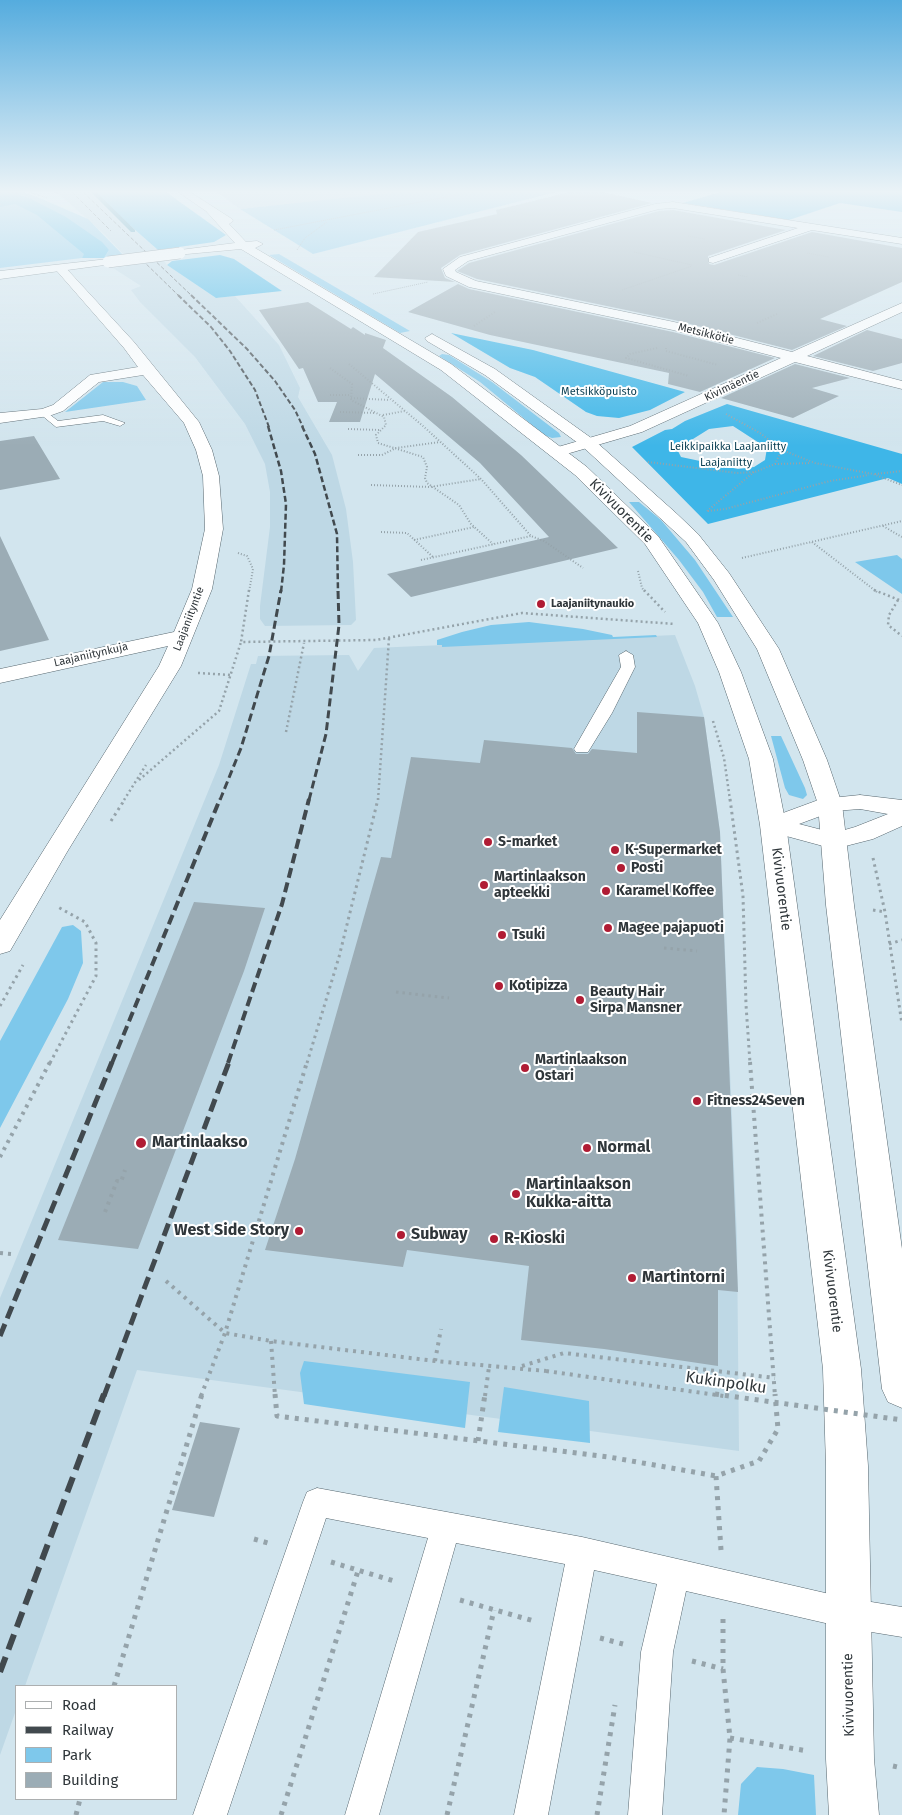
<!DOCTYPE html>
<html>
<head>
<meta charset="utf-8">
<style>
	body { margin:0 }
	#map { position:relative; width:902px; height:1815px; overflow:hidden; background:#d2e5ee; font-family:"Fira Sans",sans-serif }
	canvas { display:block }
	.legend { position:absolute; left:15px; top:1685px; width:162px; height:115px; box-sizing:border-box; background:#fff; border:1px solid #acafb0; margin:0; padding:6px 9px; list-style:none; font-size:15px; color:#2f363a }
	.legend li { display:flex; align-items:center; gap:10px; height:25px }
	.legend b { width:25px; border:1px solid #acafb0 }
</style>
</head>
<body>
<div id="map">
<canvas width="902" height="1815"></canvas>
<ul class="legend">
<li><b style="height:6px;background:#fff"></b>Road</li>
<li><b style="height:6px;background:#41494e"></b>Railway</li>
<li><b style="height:14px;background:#7ec8eb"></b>Park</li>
<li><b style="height:14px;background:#9bacb5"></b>Building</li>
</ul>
</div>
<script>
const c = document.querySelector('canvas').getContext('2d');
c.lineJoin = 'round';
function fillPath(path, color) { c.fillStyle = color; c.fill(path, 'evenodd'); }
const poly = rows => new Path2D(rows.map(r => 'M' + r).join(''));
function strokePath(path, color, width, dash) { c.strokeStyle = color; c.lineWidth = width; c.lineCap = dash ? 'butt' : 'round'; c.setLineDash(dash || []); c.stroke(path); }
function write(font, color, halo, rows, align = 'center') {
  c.font = font + ' "Fira Sans",sans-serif'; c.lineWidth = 4; c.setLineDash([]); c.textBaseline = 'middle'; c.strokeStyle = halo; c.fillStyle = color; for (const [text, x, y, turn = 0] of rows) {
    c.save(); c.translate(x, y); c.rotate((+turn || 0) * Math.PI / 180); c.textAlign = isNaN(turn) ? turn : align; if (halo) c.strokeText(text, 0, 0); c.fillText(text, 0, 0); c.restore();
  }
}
fillPath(poly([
	[53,192,92,192,158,250,167,265,216,298,235,296,279,345,300,388,298,397,332,455,346,509,353,562,356,620,351,625,265,626,260,619,260,606,270,527,270,492,265,464,245,424,195,357,140,302,131,290,141,286,113,268,127,266,124,255,105,235,60,195],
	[217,192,400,192,402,194,240,209],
	[675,635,695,686,704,717,720,832,737,1239,739,1451,137,1370,25,1686,16,1686,16,1710,0,1755,0,1298,219,765,251,664,256,664,258,656,349,655,358,671,374,648]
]), '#bed8e5');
fillPath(poly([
	[12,192,23,192,42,199,88,219,124,256,104,258,109,250,27,197],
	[400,192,556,192,313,254,240,209],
	[0,194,50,214,85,254,82,258,0,268],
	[279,254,410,331,400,333,269,255],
	[442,354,449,355,492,382,559,433,561,437,552,438,544,435,480,382,439,356],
	[103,382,123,382,137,386,146,400,65,412],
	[629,502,639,502,661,520,695,560,733,617,717,617,703,592,679,560],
	[897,555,902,559,902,594,855,562],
	[529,622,583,629,612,635,613,637,656,635,657,637,442,647,442,645,437,645,437,640,462,632,491,625],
	[771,736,781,736,805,788,807,795,803,799,789,795,785,788],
	[73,925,81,931,83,963,68,999,0,1128,0,1041,62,927],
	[304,1361,470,1382,465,1428,304,1404,300,1373],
	[504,1387,589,1401,590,1443,498,1432],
	[757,1767,783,1769,814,1775,816,1815,738,1815,741,1784]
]), '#7ec8eb');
fillPath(poly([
	[0,192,12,192,27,197,66,217,102,242,109,250,104,258,82,258,84,254,37,215,15,204,0,207],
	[92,192,166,192,226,235,214,242,158,250],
	[721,192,902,192,902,212,840,203,789,220,683,203],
	[220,255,234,259,282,291,216,298,167,265,172,261],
	[451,333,533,350,685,392,650,410,619,418,597,416,586,412,535,377,510,368],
	[727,404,902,454,902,484,888,478,708,524,632,447,665,430,672,429,685,421],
	[733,426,767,448,765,460,754,467,738,469,681,457,677,449,709,429]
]), '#3eb6e8');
fillPath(poly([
	[96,192,135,230,135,232,131,232,91,192,96,192]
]), '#2080a2');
fillPath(poly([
	[570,192,602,192,652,203,460,255,441,268,445,278,455,282,374,277,418,232,497,214,496,210],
	[673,210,786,230,708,256,709,264,714,265,812,232,902,248,902,282,820,319,847,326,792,350,674,320,477,279,457,271,469,263,659,211],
	[458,284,469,289,673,332,775,358,700,392,668,384,669,373,490,335,408,312],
	[308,302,351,329,353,327,365,335,365,333,386,340,383,348,452,397,521,455,618,548,411,597,387,574,549,537,480,463,375,374,360,422,329,422,337,402,318,402,303,368,299,369,259,310],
	[867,330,902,339,902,363,873,371,813,356],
	[795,364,850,378,812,388,839,396,793,418,721,398],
	[34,436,60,479,0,490,0,441],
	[0,536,49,640,0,651],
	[637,712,704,717,720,832,738,1292,718,1290,718,1366,604,1349,521,1340,529,1266,407,1250,403,1267,265,1250,295,1159,381,857,391,858,411,757,480,763,484,740,572,748,576,754,588,754,592,749,637,753],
	[194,902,265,908,244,971,138,1249,58,1240],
	[200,1422,240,1428,214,1517,172,1510]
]), '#9bacb5');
const lane = poly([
	[44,410,58,421,103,415,125,423,120,426,103,421,56,427,39,413,44,410],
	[626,651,633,655,635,667,612,713,588,752,576,752,574,749,621,667,619,655,626,651],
	[317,1488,582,1537,847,1598,902,1607,902,1637,847,1628,686,1591,673,1652,662,1815,628,1815,641,1652,657,1584,594,1570,548,1815,514,1815,565,1564,456,1543,379,1815,345,1815,428,1538,326,1518,227,1815,193,1815,303,1502,307,1492,317,1488]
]);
const street = poly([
	[673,202,902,238,902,244,812,230,713,263,709,262,709,258,798,228,673,208,659,209,468,261,455,270,456,272,476,281,674,322,792,352,902,303,902,312,807,356,902,381,902,389,795,362,642,432,563,455,551,455,549,452,551,449,630,426,781,358,673,330,469,287,446,276,443,269,460,257,655,204,673,202],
	[60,265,64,266,134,342,199,422,212,450,219,476,223,529,212,589,181,666,67,852,10,951,0,954,0,920,159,666,168,646,0,683,0,669,174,632,192,589,205,529,203,476,196,450,184,423,143,375,99,382,63,411,49,416,0,423,0,413,42,409,53,405,90,375,138,367,124,348,56,270,56,266,60,265],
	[860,795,902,800,902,826,873,839,834,849,764,830,760,825,764,820,821,799,860,795],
	[860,809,888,814,855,827,834,833,799,824,834,811,860,809]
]);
const secondary = poly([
	[178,192,190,192,232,219,233,221,229,224,246,242,257,241,263,244,255,248,451,364,587,467,658,536,718,623,741,672,773,759,786,825,861,1369,868,1466,874,1759,879,1815,829,1815,826,1759,826,1466,823,1369,760,825,749,759,719,672,698,623,645,544,575,475,441,370,241,249,176,255,174,253,180,250,235,243,206,211,178,192],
	[108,259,114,262,112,264,0,279,0,271,108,259],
	[432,334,495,369,594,440,676,513,698,534,729,573,779,649,827,760,842,804,854,905,902,1249,902,1408,888,1402,882,1389,826,905,818,804,803,760,757,649,714,580,686,542,582,446,485,375,427,341,425,338,432,334]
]);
strokePath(lane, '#56666e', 1);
strokePath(street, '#56666e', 1);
strokePath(secondary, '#56666e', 1);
strokePath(poly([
	[29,192,47,198],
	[0,204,4,206],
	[505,210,534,216],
	[274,230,472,192],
	[688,236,705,239],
	[297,250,305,238,327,222],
	[634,252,692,265],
	[807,253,829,257],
	[738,275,748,277],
	[622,290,692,266],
	[373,294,428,282]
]), '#95a3aa', 1, [1, 1]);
strokePath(poly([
	[757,323,777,314],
	[474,326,495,312],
	[657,348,630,354,626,358,689,376],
	[666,348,666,351,718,365],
	[349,364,423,426,481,479,531,536,544,541,583,568],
	[330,368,352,384,351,400,384,417,386,425,376,435,378,443,423,457,427,467,425,478,427,483,459,505,471,524,493,544],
	[330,395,351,395],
	[351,398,390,400],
	[340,412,376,413],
	[726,414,760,433,782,450,815,463,873,474,902,485],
	[383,415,405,411],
	[348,429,380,430],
	[358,455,382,455,396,448,440,442],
	[648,462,737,473,755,472,775,464,782,450],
	[775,464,811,463],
	[875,474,902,471],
	[371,485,430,487,481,479],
	[707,511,754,472],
	[708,511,725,509,830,481,869,475],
	[883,526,902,537],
	[381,532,407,533,433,557],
	[414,540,474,527],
	[812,542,877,592],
	[238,553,247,556,253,569,249,592],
	[742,558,902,521],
	[421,560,531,536],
	[638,571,642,588,645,592]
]), '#95a3aa', 2, [1, 2]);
strokePath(poly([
	[249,590,241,642,376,640,522,613,675,624],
	[644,590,665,612],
	[874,590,902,601],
	[898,600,889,615,888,625,902,636],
	[198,673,231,675],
	[713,721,724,758,730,800],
	[286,732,304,643],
	[139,780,219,711,241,642],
	[124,800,146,765],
	[378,800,389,638]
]), '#95a3aa', 2.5, [2, 3]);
strokePath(poly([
	[730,799,743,896,746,1005,750,1063],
	[111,821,125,799],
	[873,858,885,912,902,1024],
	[873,910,885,912],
	[889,944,902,940],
	[664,948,697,951],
	[396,992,449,998],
	[0,1006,23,965],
	[50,1063,96,976,96,943,85,922,56,906],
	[307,1063,339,957,378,799]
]), '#95a3aa', 3, [2.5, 4]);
strokePath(poly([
	[750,1062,775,1396],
	[0,1157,50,1062],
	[105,1212,117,1181,121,1182,125,1170],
	[0,1253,11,1254],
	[166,1281,225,1333,271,1341,435,1361,546,1371],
	[271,1341,275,1396],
	[435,1361,441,1329],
	[522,1366,564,1353,775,1378],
	[201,1396,225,1333,307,1062],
	[485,1396,489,1367]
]), '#95a3aa', 4, [3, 5]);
strokePath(poly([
	[275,1394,277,1416,609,1457,716,1476],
	[478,1441,485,1394],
	[254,1539,268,1543],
	[721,1550,716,1476,759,1461,778,1429,775,1394],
	[331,1562,394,1581],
	[460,1600,534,1621],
	[723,1619,723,1669,730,1738,724,1815],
	[600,1638,623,1644],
	[692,1661,723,1669],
	[114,1686,202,1394],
	[730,1738,808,1751],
	[893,1766,902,1768],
	[76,1815,80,1799],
	[281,1815,358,1571],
	[447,1815,494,1610],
	[597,1815,615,1705]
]), '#95a3aa', 5, [4, 6]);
fillPath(lane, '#fff');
fillPath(street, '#fff');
fillPath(secondary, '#fff');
strokePath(poly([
	[72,192,111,231],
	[83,192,192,296],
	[138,256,179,296]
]), '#41494e', 1, [4, 2]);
strokePath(poly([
	[178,295,211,327,230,351,255,390,269,427],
	[191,295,247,349,275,381,295,410,303,427]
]), '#41494e', 2, [5, 2.5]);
strokePath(poly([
	[268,426,281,471,286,504,284,565,281,592],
	[302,426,315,454,337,534,338,592]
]), '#41494e', 2.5, [6, 3]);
strokePath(poly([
	[220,800,241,748,269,656,281,590],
	[309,800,326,734,339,625,338,590]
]), '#41494e', 3, [8, 4]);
strokePath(poly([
	[112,1063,220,799],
	[228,1063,282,904,309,799]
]), '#41494e', 4, [10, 5]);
strokePath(poly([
	[0,1336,112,1062],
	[104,1396,229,1062]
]), '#41494e', 5, [13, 6]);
strokePath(poly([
	[0,1672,104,1394]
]), '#41494e', 6, [16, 8]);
const secondaryBridge = poly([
	[108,262,180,253]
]);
strokePath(secondaryBridge, '#56666e', 12, []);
strokePath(poly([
	[546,1371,724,1396]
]), '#95a3aa', 4, [3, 5]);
strokePath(poly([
	[715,1394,902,1420]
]), '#95a3aa', 5, [4, 6]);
strokePath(secondaryBridge, '#fff', 11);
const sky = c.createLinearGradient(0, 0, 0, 446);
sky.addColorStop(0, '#55acde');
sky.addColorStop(0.43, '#ebf3f7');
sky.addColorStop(1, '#ebf3f700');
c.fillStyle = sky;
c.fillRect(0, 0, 902, 446);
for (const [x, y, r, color] of [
	[541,604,5,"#b01c34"],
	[488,842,5,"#b01c34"],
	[615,850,5,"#b01c34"],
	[621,868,5,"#b01c34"],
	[484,885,5,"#b01c34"],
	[606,891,5,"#b01c34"],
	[608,928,5,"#b01c34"],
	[502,935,5,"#b01c34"],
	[499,986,5,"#b01c34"],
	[580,1000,5,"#b01c34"],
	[525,1068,5,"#b01c34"],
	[697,1101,5,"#b01c34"],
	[141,1143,6,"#b01c34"],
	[587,1148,5,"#b01c34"],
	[516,1194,5,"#b01c34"],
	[299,1231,5,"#b01c34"],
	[401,1235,5,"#b01c34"],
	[494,1239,5,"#b01c34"],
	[632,1278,5,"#b01c34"]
]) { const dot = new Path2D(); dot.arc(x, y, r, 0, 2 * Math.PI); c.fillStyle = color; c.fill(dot); strokePath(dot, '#fff', 2); }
write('11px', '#2f363a', '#fff', [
	["Metsikkötie",706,334,14],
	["Kivimäentie",732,386,-25],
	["Laajaniityntie",189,619,-69],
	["Laajaniitynkuja",91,655,-13]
]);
write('11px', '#0a3e52', '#fff', [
	["Metsikköpuisto",599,392],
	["Leikkipaikka Laajaniitty",728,447],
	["Laajaniitty",726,463]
]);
write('bold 11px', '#2f363a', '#fff', [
	["Laajaniitynaukio",551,604]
], 'left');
write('14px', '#2f363a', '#fff', [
	["Kivivuorentie",621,511,45],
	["Kivivuorentie",781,889,83],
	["Kivivuorentie",832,1291,83],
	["Kivivuorentie",849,1695,-91]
]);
write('bold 14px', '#2f363a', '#fff', [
	["S-market",498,842],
	["K-Supermarket",625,850],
	["Posti",631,868],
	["Martinlaakson",494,877],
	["apteekki",494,893],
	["Karamel Koffee",616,891],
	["Magee pajapuoti",618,928],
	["Tsuki",512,935],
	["Kotipizza",509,986],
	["Beauty Hair",590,992],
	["Sirpa Mansner",590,1008],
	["Martinlaakson",535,1060],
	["Ostari",535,1076],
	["Fitness24Seven",707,1101]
], 'left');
write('bold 16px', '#2f363a', '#fff', [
	["Martinlaakso",152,1143],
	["Normal",597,1148],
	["Martinlaakson",526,1185],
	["Kukka-aitta",526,1203],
	["West Side Story",289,1231,"right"],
	["Subway",411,1235],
	["R-Kioski",504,1239],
	["Martintorni",642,1278]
], 'left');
write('16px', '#2f363a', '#fff', [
	["Kukinpolku",726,1383,8]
]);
</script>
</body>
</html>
